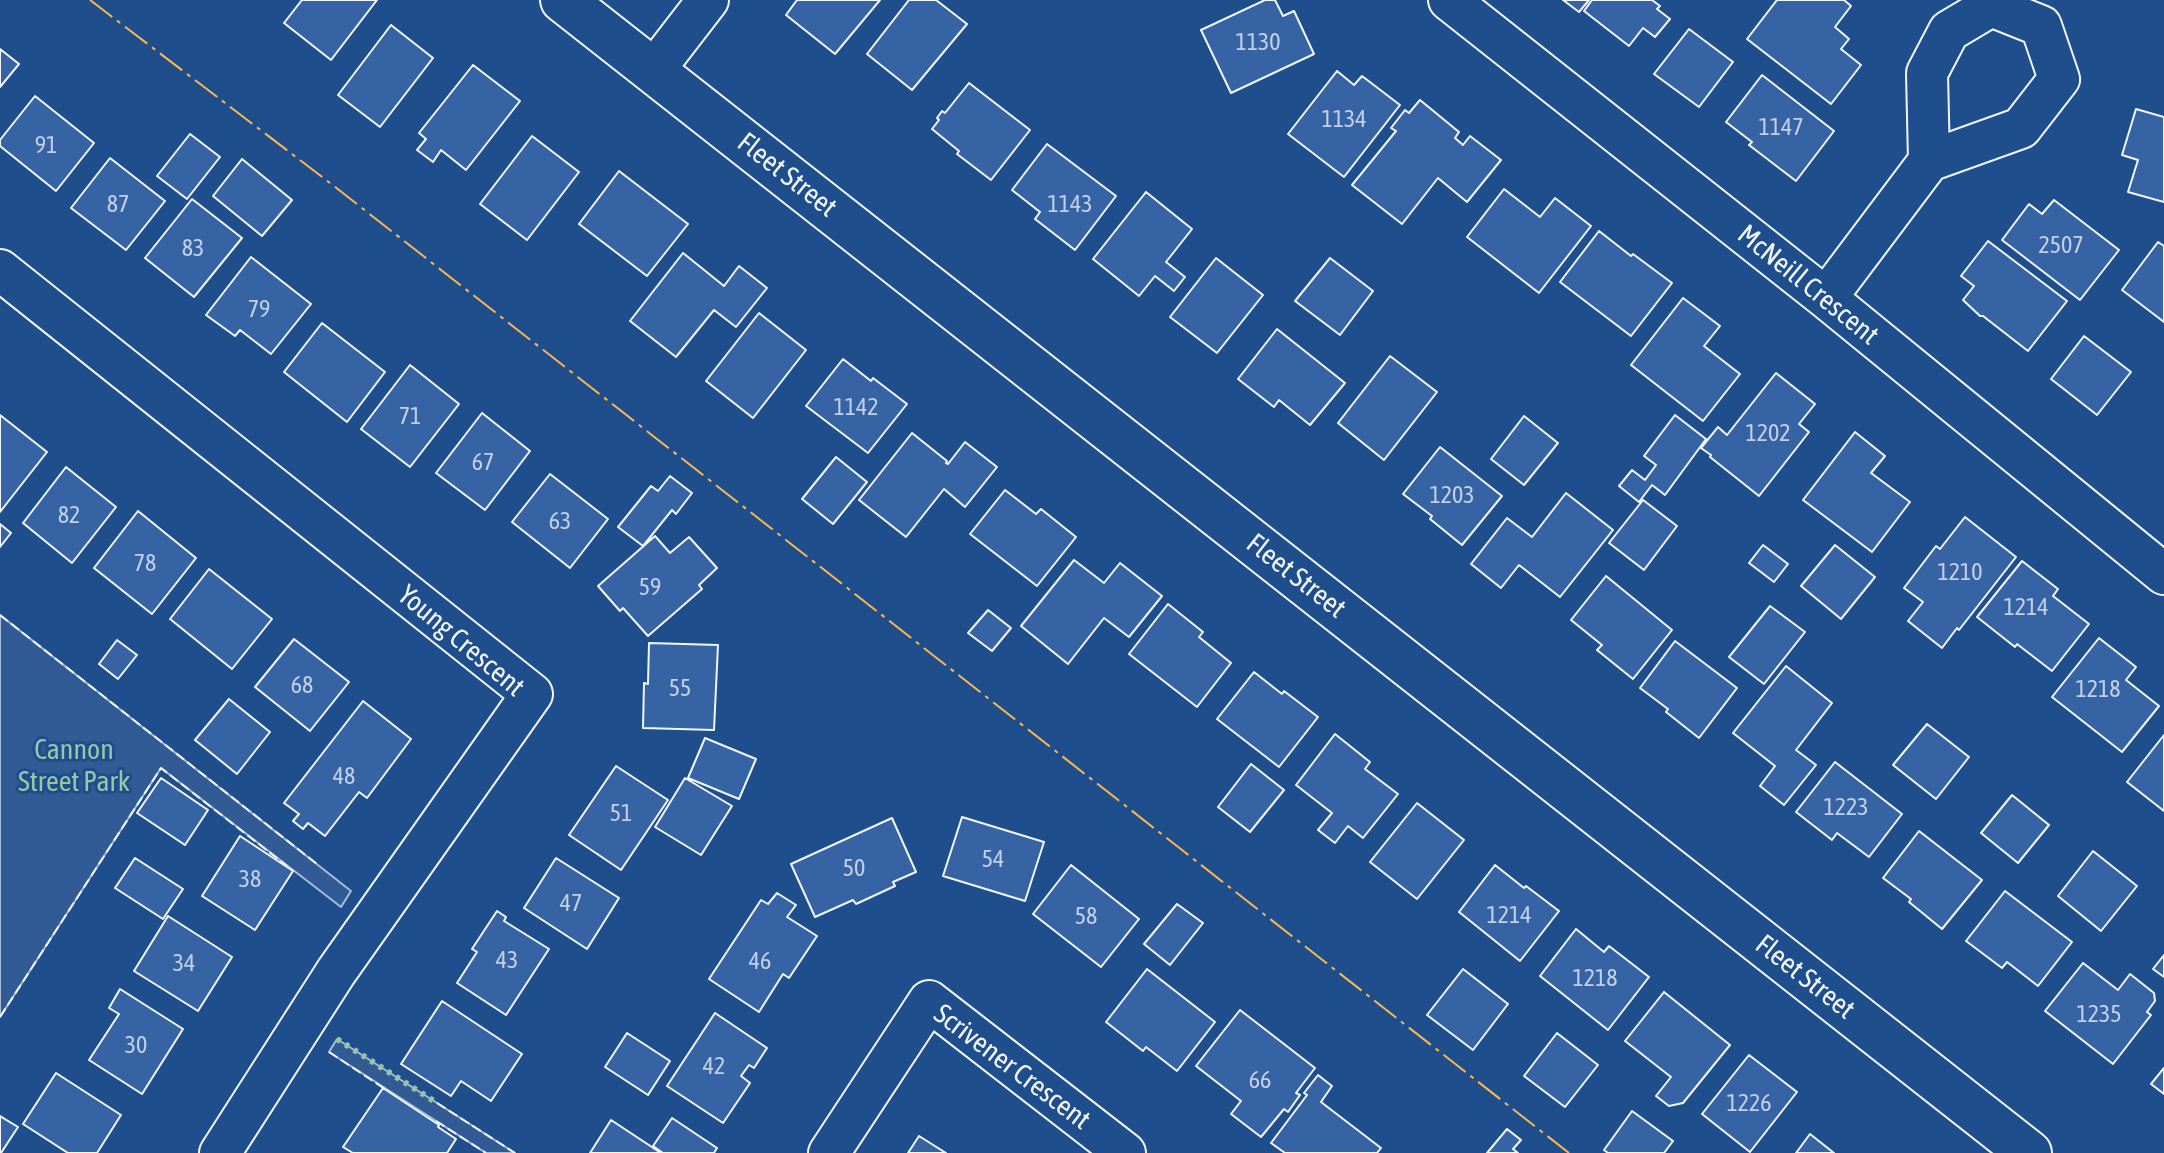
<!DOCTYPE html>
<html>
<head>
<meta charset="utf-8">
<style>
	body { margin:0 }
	canvas { display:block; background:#1f4e8c }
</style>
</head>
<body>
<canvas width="2164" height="1153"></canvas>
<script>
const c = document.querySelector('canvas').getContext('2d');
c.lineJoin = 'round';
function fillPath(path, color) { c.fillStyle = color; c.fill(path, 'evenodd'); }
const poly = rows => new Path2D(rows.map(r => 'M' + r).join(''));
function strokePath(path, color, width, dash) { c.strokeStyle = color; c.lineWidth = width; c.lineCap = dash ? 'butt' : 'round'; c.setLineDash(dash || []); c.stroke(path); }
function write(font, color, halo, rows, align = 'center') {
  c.font = font + ' "Asap Condensed",sans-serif'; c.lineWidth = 6; c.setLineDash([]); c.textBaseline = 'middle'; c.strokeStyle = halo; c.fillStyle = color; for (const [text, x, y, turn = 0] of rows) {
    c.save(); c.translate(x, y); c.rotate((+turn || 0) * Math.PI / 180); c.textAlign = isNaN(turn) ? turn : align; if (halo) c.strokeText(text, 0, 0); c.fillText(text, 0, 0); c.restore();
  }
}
const built = poly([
	[0,615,351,891,341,907,161,768,0,1017,0,615],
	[337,1039,437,1103,515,1153,486,1153,329,1052,337,1039]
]);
fillPath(built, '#305b95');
strokePath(built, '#a8bbd7', 2);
const building = poly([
	[302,0,377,0,331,60,284,23,302,0],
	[797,0,880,0,835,54,786,15,797,0],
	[909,0,936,0,967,24,912,90,867,54,909,0],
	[1265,0,1275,0,1283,16,1294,11,1314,54,1231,93,1201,30,1265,0],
	[1563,0,1589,0,1579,12,1563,0],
	[1592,0,1652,0,1660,6,1657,9,1670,19,1655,37,1643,28,1629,46,1584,11,1592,0],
	[1777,0,1844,0,1851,6,1835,27,1849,39,1841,49,1861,65,1831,104,1747,39,1777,0],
	[391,25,433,58,380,127,338,95,391,25],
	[1689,29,1733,62,1699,107,1654,74,1689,29],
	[0,49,19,64,0,87,0,49],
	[473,65,520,101,466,170,441,150,433,162,417,150,426,139,419,133,473,65],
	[1337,71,1354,85,1362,76,1400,105,1344,177,1288,134,1337,71],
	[1762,75,1834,131,1796,181,1749,145,1752,142,1726,122,1762,75],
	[969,83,1030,130,991,180,957,154,959,151,932,129,939,120,937,118,942,111,945,113,969,83],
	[35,96,94,143,56,191,0,146,0,140,35,96],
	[1420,100,1459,132,1455,138,1463,145,1470,136,1501,160,1467,202,1438,178,1402,224,1352,185,1396,131,1391,128,1405,110,1409,113,1420,100],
	[2136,109,2164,117,2164,202,2128,192,2138,160,2122,155,2136,109],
	[190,134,220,157,187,199,157,176,190,134],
	[532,136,579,172,527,240,480,204,532,136],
	[1047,144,1116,196,1075,250,1035,219,1040,212,1012,190,1047,144],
	[110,158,165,201,126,250,71,208,110,158],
	[242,159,292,200,262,236,213,196,242,159],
	[619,171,688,224,647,276,579,224,619,171],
	[1504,189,1540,217,1555,198,1591,226,1539,293,1467,237,1504,189],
	[1146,192,1192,229,1166,262,1185,277,1174,291,1155,276,1139,296,1093,259,1146,192],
	[192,199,242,238,194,297,145,258,192,199],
	[2054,200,2119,250,2080,300,2002,240,2029,204,2042,214,2054,200],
	[1599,231,1631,256,1633,254,1672,283,1631,336,1560,282,1599,231],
	[1988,241,2067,301,2028,351,1983,316,1980,316,1963,300,1974,286,1961,276,1988,241],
	[2158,242,2164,246,2164,322,2122,290,2158,242],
	[683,253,724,286,739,266,767,288,736,327,714,310,676,357,630,321,683,253],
	[251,257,311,304,271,354,240,330,235,336,206,315,251,257],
	[1216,258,1263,295,1217,353,1170,317,1216,258],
	[1330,258,1373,291,1340,335,1295,301,1330,258],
	[1683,298,1720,326,1704,346,1740,374,1703,421,1631,365,1683,298],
	[759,313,806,350,753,418,706,381,759,313],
	[322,323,385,372,347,422,284,372,322,323],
	[1277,329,1345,383,1310,425,1279,400,1274,407,1238,379,1277,329],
	[2084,336,2131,372,2097,415,2051,379,2084,336],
	[1390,356,1437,392,1384,460,1338,423,1390,356],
	[843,359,871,381,873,378,907,404,868,453,806,406,843,359],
	[410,365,459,404,410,467,361,429,410,365],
	[1776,373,1815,404,1799,424,1809,432,1759,496,1710,457,1711,455,1701,448,1718,427,1727,435,1776,373],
	[482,413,530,451,485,510,436,473,482,413],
	[0,415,47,452,0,512,0,415],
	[1675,415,1706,439,1665,495,1652,485,1639,502,1619,486,1632,470,1645,480,1656,465,1644,456,1675,415],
	[1524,416,1558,443,1524,485,1491,459,1524,416],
	[1855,432,1885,456,1871,473,1910,502,1872,552,1803,500,1855,432],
	[912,433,947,461,946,463,948,464,965,442,997,467,965,507,944,489,906,537,859,500,912,433],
	[1440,447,1502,496,1462,545,1430,519,1432,516,1403,494,1440,447],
	[836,457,867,482,833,524,802,499,836,457],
	[66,467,116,507,72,563,23,523,66,467],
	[550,474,608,519,570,568,512,522,550,474],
	[670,476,692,493,676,514,672,510,643,546,618,527,651,486,658,491,670,476],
	[1005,490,1036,514,1041,509,1076,537,1037,586,970,534,1005,490],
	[1566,493,1613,530,1560,597,1519,565,1501,588,1471,564,1507,518,1532,537,1566,493],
	[1643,500,1677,526,1644,570,1609,543,1643,500],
	[138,511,196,558,152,614,94,568,138,511],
	[1965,517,2016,557,1959,630,1957,628,1942,648,1908,621,1923,602,1904,588,1936,546,1940,549,1965,517],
	[0,524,11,533,0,547,0,524],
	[655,536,670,553,689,537,717,568,699,585,702,589,648,636,623,608,620,611,598,586,655,536],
	[1763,545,1788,564,1774,582,1749,563,1763,545],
	[1835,545,1875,577,1841,619,1801,586,1835,545],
	[1074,560,1104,583,1120,563,1162,596,1129,637,1104,618,1068,664,1021,626,1074,560],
	[2022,561,2058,589,2053,596,2089,624,2052,671,2017,644,2015,647,1977,617,2022,561],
	[209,569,272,619,232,669,170,619,209,569],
	[1606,576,1672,630,1633,679,1597,650,1602,645,1571,620,1606,576],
	[1168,604,1203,632,1199,637,1231,663,1197,707,1129,654,1168,604],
	[1770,606,1805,632,1764,684,1729,657,1770,606],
	[988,610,1011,628,992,651,968,633,988,610],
	[2099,638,2136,667,2126,680,2159,706,2122,752,2052,697,2099,638],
	[294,639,349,682,310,731,255,687,294,639],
	[117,640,137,655,118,679,99,664,117,640],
	[1675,641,1737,688,1699,738,1666,712,1668,709,1640,688,1675,641],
	[649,643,718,645,714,730,643,728,644,683,648,684,649,643],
	[1786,666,1832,703,1796,750,1816,765,1784,805,1760,786,1775,766,1733,733,1786,666],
	[1254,672,1282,694,1284,691,1318,717,1279,767,1217,719,1254,672],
	[229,699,270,732,237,774,195,740,229,699],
	[363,701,411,739,367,798,359,792,325,836,308,823,303,829,293,821,299,814,284,803,363,701],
	[1927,724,1969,757,1936,799,1893,765,1927,724],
	[1335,734,1370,762,1365,769,1398,794,1363,838,1348,826,1335,843,1318,830,1332,813,1296,785,1335,734],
	[2164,735,2164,811,2127,782,2164,735],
	[705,738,756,759,739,799,688,778,705,738],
	[1835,762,1902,814,1869,857,1837,833,1832,840,1796,812,1835,762],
	[1251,764,1284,790,1250,832,1218,807,1251,764],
	[616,766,668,800,621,870,569,835,616,766],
	[161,778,208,810,185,845,137,813,161,778],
	[685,778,732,806,701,855,655,827,685,778],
	[2012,795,2049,825,2018,863,1981,833,2012,795],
	[1417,803,1464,840,1417,899,1370,862,1417,803],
	[962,817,1044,842,1025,901,943,876,962,817],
	[892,818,916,872,893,882,895,886,856,904,853,900,815,917,791,864,892,818],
	[1919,831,1982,880,1942,929,1909,902,1911,899,1883,878,1919,831],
	[240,836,293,871,255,930,202,896,240,836],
	[2093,851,2137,886,2101,931,2058,896,2093,851],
	[135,858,183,889,163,919,115,888,135,858],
	[556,858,619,898,587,949,524,908,556,858],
	[1071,865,1139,919,1101,967,1033,914,1071,865],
	[1495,865,1524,888,1526,886,1559,911,1520,961,1459,912,1495,865],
	[2005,891,2072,942,2038,986,2007,962,2002,968,1966,941,2005,891],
	[777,893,796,905,787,917,817,936,789,978,783,974,759,1012,709,979,761,900,768,904,777,893],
	[1177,904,1203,923,1170,965,1144,944,1177,904],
	[497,911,506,917,504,921,549,949,506,1015,457,983,477,952,472,949,497,911],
	[168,916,232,957,198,1011,134,971,168,916],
	[1576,929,1604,952,1609,946,1649,977,1608,1030,1540,976,1576,929],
	[2164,955,2164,977,2153,969,2164,955],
	[2083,963,2118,990,2130,974,2154,993,2155,1001,2147,1012,2151,1015,2113,1064,2045,1011,2083,963],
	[1147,969,1215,1022,1177,1071,1146,1047,1143,1051,1106,1022,1147,969],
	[1463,969,1508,1004,1473,1050,1427,1015,1463,969],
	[120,989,183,1029,142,1094,89,1060,119,1014,109,1008,120,989],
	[1664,992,1730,1045,1683,1103,1669,1106,1656,1096,1671,1077,1625,1041,1664,992],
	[442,1001,522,1054,491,1101,461,1081,451,1096,401,1064,442,1001],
	[1240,1010,1315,1068,1296,1093,1300,1095,1288,1112,1284,1109,1261,1137,1231,1114,1241,1101,1196,1066,1240,1010],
	[715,1013,767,1048,754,1068,749,1065,741,1076,750,1083,723,1123,667,1086,715,1013],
	[627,1033,670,1061,648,1095,605,1067,627,1033],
	[1557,1033,1598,1065,1565,1107,1524,1076,1557,1033],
	[1749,1055,1797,1092,1750,1152,1702,1114,1749,1055],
	[2164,1068,2164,1094,2151,1084,2164,1068],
	[56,1073,121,1115,97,1153,68,1153,23,1124,56,1073],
	[1318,1075,1332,1086,1321,1102,1381,1148,1377,1153,1285,1153,1271,1143,1307,1095,1304,1093,1318,1075],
	[383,1088,439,1125,438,1127,456,1139,447,1153,353,1153,343,1147,383,1088],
	[1632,1111,1673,1141,1664,1153,1608,1153,1604,1150,1632,1111],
	[0,1116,18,1127,1,1153,0,1153,0,1116],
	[672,1118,717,1148,714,1153,663,1153,653,1146,672,1118],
	[611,1120,661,1153,590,1153,611,1120],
	[1507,1129,1521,1140,1513,1149,1518,1153,1487,1153,1507,1129],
	[1810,1134,1834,1153,1796,1153,1810,1134],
	[919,1136,946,1153,908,1153,919,1136]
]);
fillPath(building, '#3563a3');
strokePath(building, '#f2f6ff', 2);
const street = poly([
	[1449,0,1826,298,2164,574],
	[654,70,708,0],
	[0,270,532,694,336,972,220,1153],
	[1826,298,1929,161,2021,128,2059,79,2041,26,1991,6,1949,31,1927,73,1929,161],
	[829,1153,929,1001,1125,1153]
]);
const secondary = poly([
	[563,0,2029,1153]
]);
strokePath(street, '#f2f6ff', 44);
strokePath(secondary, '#f2f6ff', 48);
strokePath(street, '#1f4e8c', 40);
strokePath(secondary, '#1f4e8c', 44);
strokePath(poly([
	[337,1039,437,1103]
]), '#97c8a6', 6, [4, 6]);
strokePath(poly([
	[0,615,317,864],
	[0,1017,161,768,287,866],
	[329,1052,388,1091],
	[437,1103,515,1153],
	[436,1121,486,1153]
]), '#f2f6ff', 2, [10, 4]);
strokePath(poly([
	[90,0,330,183,1569,1153]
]), '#ffb74d', 2, [28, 6, 4, 6]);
write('24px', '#c3d1e8', null, [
	["1130",1258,42],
	["1134",1344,119],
	["1147",1781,127],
	["91",46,145],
	["87",118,204],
	["1143",1070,204],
	["2507",2061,245],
	["83",193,248],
	["79",259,309],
	["1142",856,407],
	["71",410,416],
	["1202",1768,433],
	["67",483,462],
	["1203",1452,495],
	["82",69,515],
	["63",560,521],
	["78",145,563],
	["1210",1960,572],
	["59",650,587],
	["1214",2026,607],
	["68",302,685],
	["55",680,688],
	["1218",2098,689],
	["48",344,776],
	["1223",1846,807],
	["51",621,813],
	["54",993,859],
	["50",854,868],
	["38",250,879],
	["47",571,903],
	["1214",1509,915],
	["58",1086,916],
	["43",507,960],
	["46",760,961],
	["34",184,963],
	["1218",1595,978],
	["1235",2099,1014],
	["30",136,1045],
	["42",714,1066],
	["66",1260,1080],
	["1226",1749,1103]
]);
write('28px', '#f2f6ff', '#1f4e8c', [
	["Fleet Street",787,175,38],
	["McNeill Crescent",1808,285,39],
	["Fleet Street",1296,576,38],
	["Young Crescent",461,641,40],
	["Fleet Street",1805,977,38],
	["Scrivener Crescent",1012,1067,37]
]);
write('28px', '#97c8a6', '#1f4e8c', [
	["Cannon",74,750],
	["Street Park",74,782]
]);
</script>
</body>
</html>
